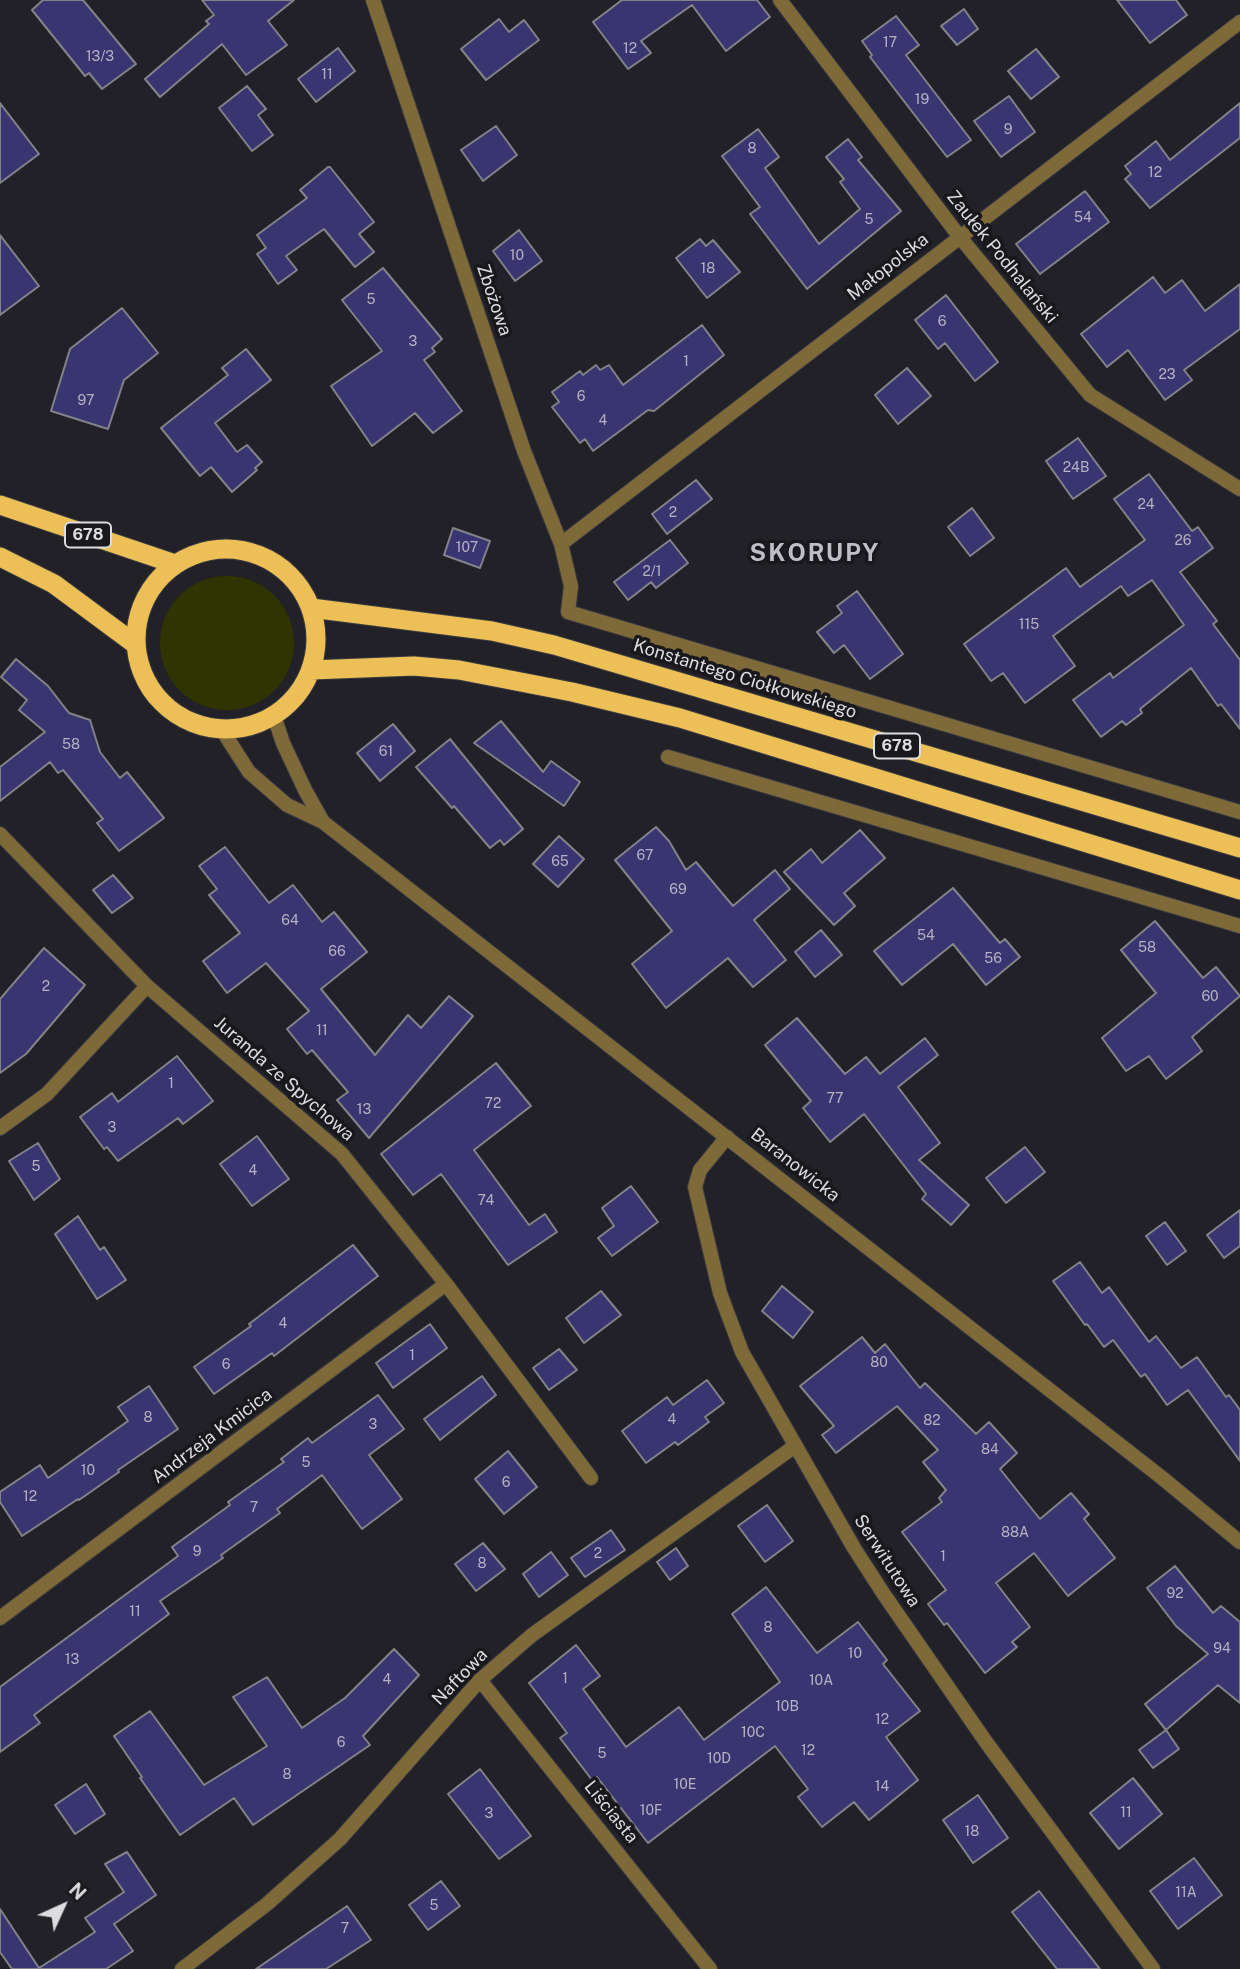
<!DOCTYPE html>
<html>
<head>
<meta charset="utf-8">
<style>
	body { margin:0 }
	#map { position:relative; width:1240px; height:1969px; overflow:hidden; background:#212127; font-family:"Public Sans",sans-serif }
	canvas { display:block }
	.north { position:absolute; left:28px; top:1871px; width:70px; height:70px; -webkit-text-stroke:5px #18181d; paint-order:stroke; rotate:45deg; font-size:19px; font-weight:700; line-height:28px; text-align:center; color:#dddde1 }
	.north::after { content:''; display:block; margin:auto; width:24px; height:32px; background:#dddde1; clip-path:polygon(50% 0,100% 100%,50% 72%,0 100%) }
</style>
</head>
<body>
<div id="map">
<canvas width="1240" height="1969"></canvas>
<div class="north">N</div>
</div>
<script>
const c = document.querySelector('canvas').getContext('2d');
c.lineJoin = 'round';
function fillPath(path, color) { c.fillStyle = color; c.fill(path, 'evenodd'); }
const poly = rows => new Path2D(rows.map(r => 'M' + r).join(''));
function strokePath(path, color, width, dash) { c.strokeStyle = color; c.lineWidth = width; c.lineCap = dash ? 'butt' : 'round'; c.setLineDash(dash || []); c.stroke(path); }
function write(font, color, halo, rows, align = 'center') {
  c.font = font + ' "Public Sans",sans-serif'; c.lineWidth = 7; c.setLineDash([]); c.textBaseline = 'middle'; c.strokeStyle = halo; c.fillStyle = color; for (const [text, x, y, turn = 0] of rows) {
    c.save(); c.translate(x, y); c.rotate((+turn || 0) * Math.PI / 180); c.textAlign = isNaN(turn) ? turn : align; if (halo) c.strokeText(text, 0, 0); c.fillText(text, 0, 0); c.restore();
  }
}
fillPath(poly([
	'160 643a67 67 0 1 1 134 0a67 67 0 1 1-134 0Z'
]), '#2f3400');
const building = poly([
	[43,0,83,0,136,64,102,89,89,73,85,76,32,10,43,0],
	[202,0,294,0,268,21,287,45,246,75,222,44,160,97,145,79,209,24,206,21,214,15,202,0],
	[622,0,757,0,770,17,726,51,692,5,641,41,651,53,628,69,593,22,622,0],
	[1117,0,1176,0,1187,15,1150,43,1117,0],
	[964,9,978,29,957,45,941,26,964,9],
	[896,16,919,45,906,55,971,140,947,157,870,57,872,55,862,41,896,16],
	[499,19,509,32,524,20,539,40,486,80,461,49,499,19],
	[338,48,355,71,316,102,298,79,338,48],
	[1036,49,1059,77,1031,99,1008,71,1036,49],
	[247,86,266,109,258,115,273,135,252,151,219,108,247,86],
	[1009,96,1035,132,1001,157,974,121,1009,96],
	[0,103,39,154,0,183,0,103],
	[1240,103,1240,138,1150,208,1125,179,1131,174,1125,166,1156,141,1170,160,1240,103],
	[496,126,517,155,483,181,461,150,496,126],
	[758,129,779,157,765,168,819,244,860,209,840,182,844,179,826,157,848,139,862,157,858,160,901,211,807,289,750,214,760,207,722,156,758,129],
	[328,167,330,167,374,222,359,234,374,252,355,267,324,229,286,256,297,270,278,284,257,254,266,248,257,235,307,198,300,190,328,167],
	[1085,191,1109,222,1040,274,1016,244,1085,191],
	[519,230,542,261,515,281,493,251,519,230],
	[0,235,39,286,0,315,0,235],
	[700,239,706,246,713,240,740,272,707,298,676,258,700,239],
	[383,268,442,339,432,348,435,352,424,360,462,411,433,433,415,413,372,446,331,386,382,351,342,300,383,268],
	[1153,277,1165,293,1182,280,1205,311,1240,284,1240,329,1184,370,1192,380,1165,400,1128,350,1107,367,1081,334,1153,277],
	[946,295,998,362,975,381,945,343,938,349,915,320,946,295],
	[122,308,158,353,124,380,108,429,51,411,70,349,122,308],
	[702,325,724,355,654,411,648,410,593,451,585,439,580,443,552,407,559,402,552,392,580,371,583,375,596,365,600,370,609,365,623,385,702,325],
	[246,349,271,380,215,423,237,452,247,445,262,462,255,468,257,470,232,492,211,467,200,476,161,428,228,375,222,368,246,349],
	[907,368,931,396,898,424,875,395,907,368],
	[1078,438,1106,476,1073,499,1046,461,1078,438],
	[1149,474,1192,531,1198,527,1213,548,1180,572,1217,621,1213,624,1240,660,1240,729,1221,704,1218,706,1191,668,1140,709,1142,713,1126,725,1122,721,1101,737,1073,700,1110,673,1113,678,1184,625,1152,580,1128,596,1121,586,1053,636,1075,666,1025,703,1003,673,991,681,964,644,1066,568,1080,587,1145,540,1114,499,1149,474],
	[696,480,712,499,667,534,652,514,696,480],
	[972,508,994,538,970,556,948,527,972,508],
	[453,528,490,541,480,568,444,555,453,528],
	[670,540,688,563,656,588,651,582,628,600,614,582,670,540],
	[857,591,903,654,870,679,844,645,834,653,817,632,842,613,837,606,857,591],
	[16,659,48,686,69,713,90,720,100,752,120,778,127,772,164,818,119,851,97,823,103,819,63,770,58,773,50,762,0,801,0,767,45,732,19,710,27,700,1,677,16,659],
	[501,721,543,772,551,761,580,782,564,806,474,743,501,721],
	[393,724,415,751,380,781,357,753,393,724],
	[450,739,523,829,504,845,500,840,490,848,454,806,452,808,416,767,450,739],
	[656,827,669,841,686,870,696,862,733,906,775,870,790,889,754,920,786,960,753,987,728,958,666,1008,632,964,672,931,615,860,656,827],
	[860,830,885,858,844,893,855,906,834,925,784,872,811,849,822,863,860,830],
	[559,836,584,859,558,887,533,864,559,836],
	[225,847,269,903,293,885,322,922,334,912,367,952,321,989,375,1055,408,1015,421,1028,449,996,473,1016,369,1138,337,1100,348,1092,312,1050,307,1054,287,1029,309,1011,266,963,227,993,203,961,240,933,209,895,217,889,199,866,225,847],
	[113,875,133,898,112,913,93,890,113,875],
	[953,888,1000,943,1005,939,1020,957,986,985,953,944,902,985,874,951,953,888],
	[1155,921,1203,978,1216,967,1240,996,1192,1037,1202,1051,1166,1079,1149,1056,1126,1071,1102,1038,1156,993,1121,950,1155,921],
	[821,930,842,955,815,977,795,952,821,930],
	[44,948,85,985,26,1054,0,1073,0,999,44,948],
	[797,1018,845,1074,866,1057,880,1074,925,1038,938,1055,898,1087,940,1143,919,1160,969,1205,951,1225,922,1199,926,1194,864,1114,830,1142,803,1108,811,1101,765,1045,797,1018],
	[177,1056,213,1101,183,1124,178,1118,118,1161,107,1147,104,1149,80,1117,112,1093,118,1102,177,1056],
	[496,1063,531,1106,474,1150,529,1225,545,1214,557,1232,508,1265,441,1174,413,1195,381,1154,496,1063],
	[257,1136,289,1179,252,1206,220,1164,257,1136],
	[38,1143,60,1179,34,1200,9,1161,38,1143],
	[1025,1147,1045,1172,1006,1203,986,1178,1025,1147],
	[631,1186,658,1222,612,1256,598,1238,614,1226,602,1208,631,1186],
	[1240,1210,1240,1246,1224,1258,1207,1235,1240,1210],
	[78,1216,100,1250,104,1247,126,1280,97,1299,55,1234,78,1216],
	[1165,1222,1186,1251,1167,1265,1146,1236,1165,1222],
	[353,1245,378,1276,274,1356,272,1353,214,1394,194,1367,251,1326,249,1324,353,1245],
	[1080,1262,1102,1293,1109,1287,1149,1342,1156,1336,1181,1368,1197,1357,1226,1397,1229,1395,1240,1410,1240,1461,1188,1390,1167,1405,1145,1374,1141,1377,1113,1340,1104,1347,1087,1324,1085,1325,1053,1281,1080,1262],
	[782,1286,813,1312,793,1338,762,1311,782,1286],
	[601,1291,621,1315,584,1343,566,1318,601,1291],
	[430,1324,447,1348,393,1388,376,1363,430,1324],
	[862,1337,875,1353,885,1344,920,1388,925,1383,976,1434,989,1422,1017,1453,1000,1469,1040,1519,1071,1493,1089,1514,1084,1519,1115,1558,1068,1596,1034,1553,996,1583,1030,1627,1012,1642,1017,1647,985,1673,947,1623,944,1625,928,1604,946,1590,902,1532,942,1502,939,1498,946,1490,923,1462,938,1450,897,1406,836,1453,822,1435,834,1426,800,1386,862,1337],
	[559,1349,577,1370,549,1390,533,1368,559,1349],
	[482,1376,496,1395,440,1440,424,1419,482,1376],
	[707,1380,724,1403,705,1417,709,1422,678,1445,675,1442,646,1463,622,1431,667,1397,673,1405,707,1380],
	[149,1386,178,1429,118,1470,119,1472,79,1500,78,1499,22,1536,0,1502,0,1492,40,1465,48,1478,128,1421,118,1407,149,1386],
	[378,1395,404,1429,369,1455,402,1499,362,1529,322,1475,277,1509,280,1513,221,1555,223,1558,160,1601,169,1614,34,1715,40,1723,0,1752,0,1687,178,1556,172,1547,230,1505,228,1502,284,1462,281,1459,308,1438,312,1443,378,1395],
	[508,1451,537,1487,504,1514,475,1479,508,1451],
	[767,1505,793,1541,765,1562,738,1526,767,1505],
	[611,1530,625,1550,585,1577,571,1558,611,1530],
	[483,1543,505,1569,476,1591,455,1564,483,1543],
	[676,1548,688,1566,670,1580,657,1562,676,1548],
	[551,1552,568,1575,539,1597,523,1574,551,1552],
	[1175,1566,1213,1613,1221,1606,1240,1622,1240,1703,1218,1685,1166,1730,1179,1749,1153,1768,1139,1750,1166,1730,1145,1704,1208,1654,1176,1626,1147,1588,1175,1566],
	[766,1587,817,1653,858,1622,887,1660,883,1664,920,1711,886,1737,918,1780,869,1820,854,1802,822,1827,798,1797,808,1789,775,1746,648,1843,597,1777,592,1780,560,1738,567,1733,529,1683,576,1645,600,1676,583,1689,626,1747,679,1707,704,1740,780,1682,732,1614,766,1587],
	[394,1649,419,1675,363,1736,370,1745,253,1825,234,1798,180,1835,140,1778,142,1777,114,1736,150,1711,204,1785,267,1746,233,1697,267,1677,302,1728,345,1698,394,1649],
	[480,1769,531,1836,499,1859,448,1794,480,1769],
	[1133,1778,1162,1814,1119,1849,1090,1813,1133,1778],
	[86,1784,105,1814,75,1834,55,1805,86,1784],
	[978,1795,1008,1838,973,1863,943,1820,978,1795],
	[127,1852,156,1895,114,1924,133,1951,106,1969,12,1969,0,1952,0,1909,39,1968,95,1932,85,1918,124,1892,105,1864,127,1852],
	[1194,1858,1222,1895,1178,1929,1150,1891,1194,1858],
	[441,1881,460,1906,428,1930,409,1905,441,1881],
	[1039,1891,1100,1969,1057,1969,1012,1912,1039,1891],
	[347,1906,371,1940,326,1969,256,1969,347,1906]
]);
fillPath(building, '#393570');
strokePath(building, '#828389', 2);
const minor = poly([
	[373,0,524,451,561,544,571,586,568,612,1240,812],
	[780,0,959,236,1090,395,1240,489],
	[561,544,1240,22],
	[668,757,1240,926],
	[0,834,147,986,342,1154,446,1284,591,1478],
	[0,1128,47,1094,147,986],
	[727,1137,700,1170,695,1187,720,1293,742,1352,854,1548,883,1593,986,1742,1153,1969],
	[0,1618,446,1284],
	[480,1680,710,1969],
	[182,1969,267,1904,340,1839,480,1680,532,1635,795,1446]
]);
const tertiary = poly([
	[274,716,283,743,305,790,323,822],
	[222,730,249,772,287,805,323,822,1161,1477,1240,1542]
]);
const trunk = poly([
	[0,505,175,564],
	'136 639a90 90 0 1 1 180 0a90 90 0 1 1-180 0Z',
	[0,557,54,584,135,644],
	[311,608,492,631,554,645,1240,848],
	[311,670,414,666,459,670,572,692,680,718,1240,890]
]);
strokePath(minor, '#3b3b41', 16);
strokePath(tertiary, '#3b3b41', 16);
strokePath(trunk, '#3b3b41', 21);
strokePath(minor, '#7e6939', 14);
strokePath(tertiary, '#7e6939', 14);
strokePath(trunk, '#ecc056', 19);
write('14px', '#b4b3c5', null, [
	["17",890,43],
	["12",630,49],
	["13/3",100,57],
	["11",327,75],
	["19",922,100],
	["9",1008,130],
	["8",752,149],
	["12",1155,173],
	["54",1083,218],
	["5",869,220],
	["10",517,256],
	["18",708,269],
	["5",371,300],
	["6",942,322],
	["3",413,342],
	["1",686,362],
	["23",1167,375],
	["6",581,397],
	["97",86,401],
	["4",603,421],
	["24B",1076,468],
	["24",1146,505],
	["2",673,513],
	["26",1183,541],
	["107",467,548],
	["2/1",652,572],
	["115",1029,625],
	["58",71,745],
	["61",386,752],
	["67",645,856],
	["65",560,862],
	["69",678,890],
	["64",290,921],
	["54",926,936],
	["58",1147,948],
	["66",337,952],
	["56",993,959],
	["2",46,987],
	["60",1210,997],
	["11",322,1031],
	["1",171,1084],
	["77",835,1099],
	["72",493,1104],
	["13",364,1110],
	["3",112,1128],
	["5",36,1167],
	["4",253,1171],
	["74",486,1201],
	["4",283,1324],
	["1",412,1356],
	["80",879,1363],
	["6",226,1365],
	["8",148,1418],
	["4",672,1420],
	["82",932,1421],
	["3",373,1425],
	["84",990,1450],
	["5",306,1463],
	["10",88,1471],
	["6",506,1483],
	["12",30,1497],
	["7",254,1508],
	["88A",1015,1533],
	["9",197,1552],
	["2",598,1554],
	["1",943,1557],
	["8",482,1564],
	["92",1175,1594],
	["11",135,1612],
	["8",768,1628],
	["94",1222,1649],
	["10",855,1654],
	["13",72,1660],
	["1",565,1679],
	["4",387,1680],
	["10A",821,1681],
	["10B",787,1707],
	["12",882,1720],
	["10C",753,1733],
	["6",341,1743],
	["12",808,1751],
	["5",602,1754],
	["10D",719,1759],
	["8",287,1775],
	["10E",685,1785],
	["14",882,1787],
	["10F",651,1811],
	["11",1126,1813],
	["3",489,1814],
	["18",972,1832],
	["11A",1186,1893],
	["5",434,1906],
	["7",345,1929]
]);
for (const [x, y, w] of [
	[88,535,46],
	[897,746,46]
]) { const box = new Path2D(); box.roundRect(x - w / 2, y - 12.5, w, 25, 5); c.fillStyle = '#18181d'; c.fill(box); strokePath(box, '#dddde1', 2); }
write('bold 16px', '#dddde1', null, [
	["678",88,535],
	["678",897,746]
]);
write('18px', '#dddde1', '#18181d', [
	["Zaułek Podhalański",1002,257,51],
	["Małopolska",888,267,-38],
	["Zbożowa",494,300,71],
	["Konstantego Ciołkowskiego",745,679,17],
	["Juranda ze Spychowa",284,1079,41],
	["Baranowicka",795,1165,38],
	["Andrzeja Kmicica",212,1436,-37],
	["Serwitutowa",887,1561,57],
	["Naftowa",460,1677,-46],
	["Liściasta",611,1812,51]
]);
c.letterSpacing = '2px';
write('bold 24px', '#bebfc6', '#18181d', [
	["SKORUPY",815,554]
]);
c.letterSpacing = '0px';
</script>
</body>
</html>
